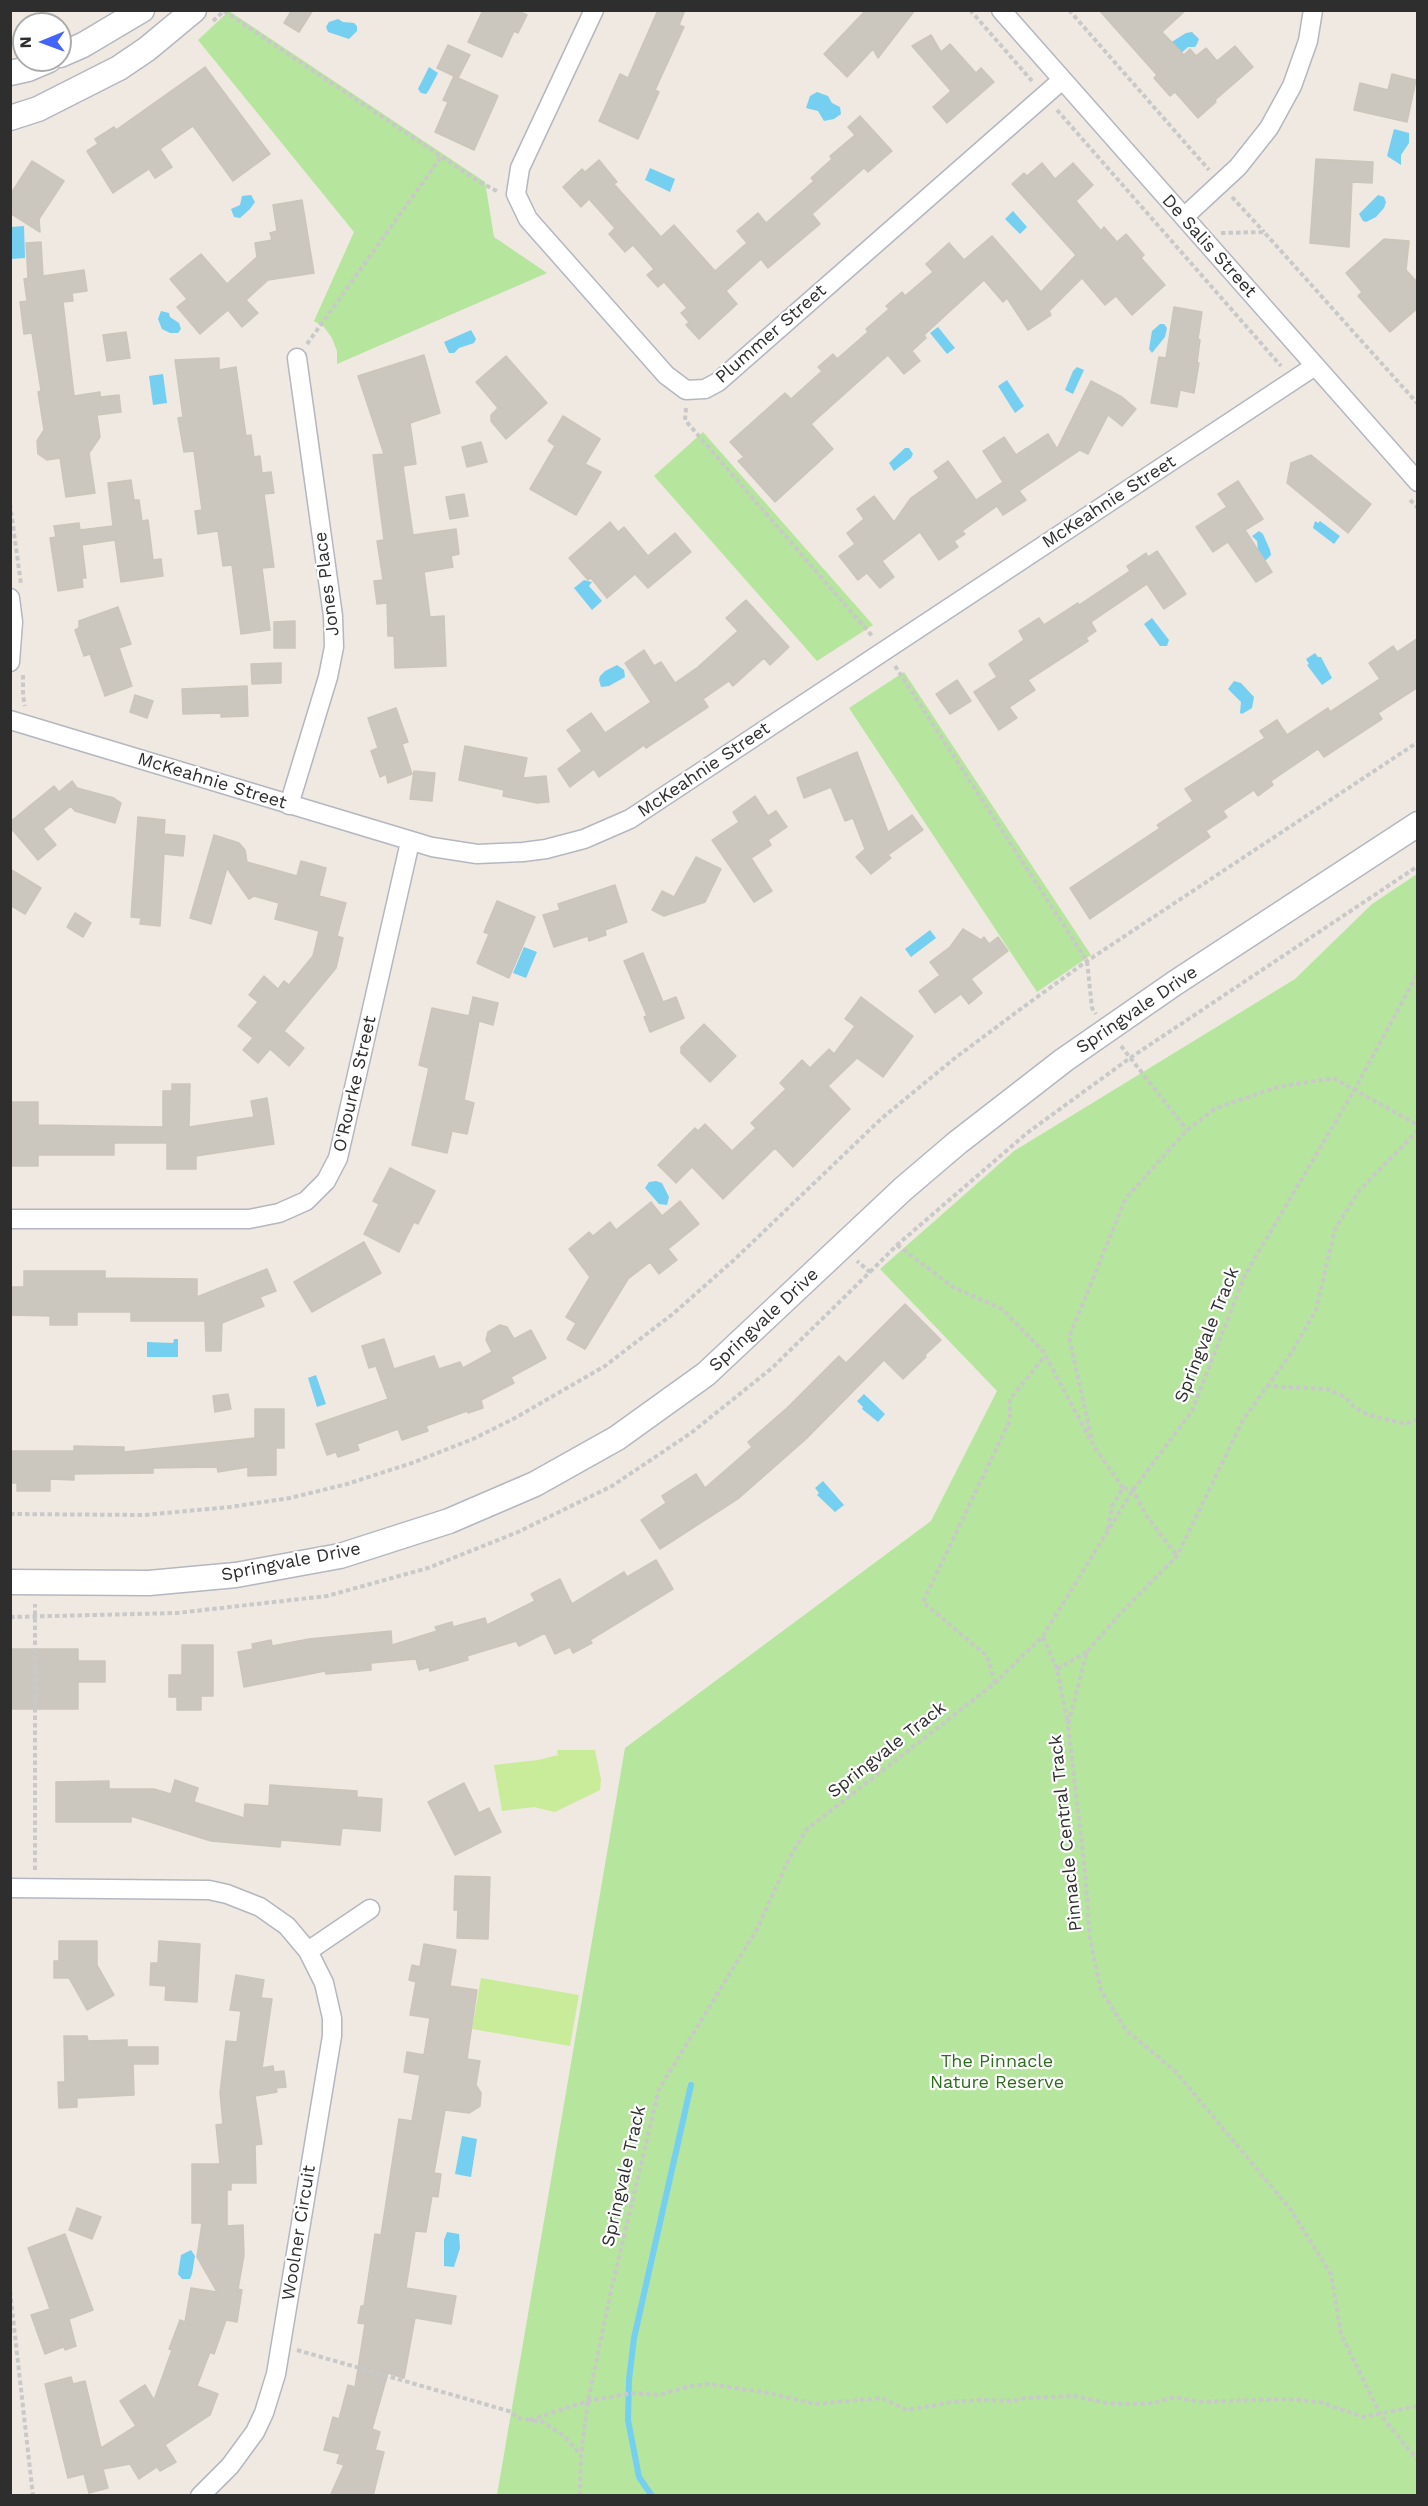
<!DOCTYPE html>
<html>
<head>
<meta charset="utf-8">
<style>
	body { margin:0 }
	#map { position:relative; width:1428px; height:2506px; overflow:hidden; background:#efe9e1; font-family:"Work Sans",sans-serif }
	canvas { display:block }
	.frame { position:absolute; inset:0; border:12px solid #2e2e2e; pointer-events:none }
	.north { position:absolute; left:12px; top:12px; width:60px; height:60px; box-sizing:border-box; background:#fff; border:2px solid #ababab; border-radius:50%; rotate:269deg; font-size:16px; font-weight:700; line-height:24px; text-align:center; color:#2e2e2e }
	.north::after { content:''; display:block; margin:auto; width:21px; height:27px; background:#4264fb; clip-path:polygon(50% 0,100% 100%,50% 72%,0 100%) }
</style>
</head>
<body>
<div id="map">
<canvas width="1428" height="2506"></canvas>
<div class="frame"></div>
<div class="north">N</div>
</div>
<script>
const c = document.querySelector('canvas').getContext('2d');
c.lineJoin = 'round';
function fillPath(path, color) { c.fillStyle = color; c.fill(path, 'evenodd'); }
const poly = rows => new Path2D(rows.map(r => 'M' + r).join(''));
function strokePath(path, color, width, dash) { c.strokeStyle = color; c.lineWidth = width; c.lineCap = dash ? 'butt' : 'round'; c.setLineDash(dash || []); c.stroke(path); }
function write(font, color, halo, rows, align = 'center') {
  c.font = font + ' "Work Sans",sans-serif'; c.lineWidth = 4.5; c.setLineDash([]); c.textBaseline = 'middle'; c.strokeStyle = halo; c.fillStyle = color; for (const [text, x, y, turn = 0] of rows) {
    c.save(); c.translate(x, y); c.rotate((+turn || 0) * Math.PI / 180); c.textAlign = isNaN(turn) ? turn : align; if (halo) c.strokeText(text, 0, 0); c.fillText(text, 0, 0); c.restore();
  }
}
fillPath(poly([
	[229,11,485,182,494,237,547,273,337,364,337,351,332,338,324,327,314,321,354,232,198,40],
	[703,432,873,625,817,661,654,476],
	[904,672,1091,955,1037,992,849,708],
	[1417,874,1417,2495,497,2495,625,1748,931,1521,997,1391,880,1269,1014,1151,1295,979,1372,904]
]), '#b6e59e');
fillPath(poly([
	[557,1750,595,1750,601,1780,600,1790,555,1812,534,1807,502,1811,494,1765,538,1760,558,1755],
	[481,1978,579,1995,570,2046,472,2029]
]), '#c9ec9a');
fillPath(poly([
	[338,19,343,22,354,23,357,26,357,31,349,39,328,32,326,27,329,22],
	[1192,32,1199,39,1197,44,1195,47,1188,47,1176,58,1170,43,1186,33],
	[429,67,438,73,429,90,426,94,421,93,418,89],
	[817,92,828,96,832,103,840,107,841,114,834,119,824,121,818,111,806,108,810,96],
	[1394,129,1409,133,1409,143,1401,155,1401,165,1387,156],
	[650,168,675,179,670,192,645,180],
	[251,195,255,202,250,209,240,218,234,217,231,209,240,205,242,196],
	[1378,195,1384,197,1386,202,1384,208,1376,217,1366,222,1363,221,1359,214],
	[1013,211,1027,227,1020,234,1005,219],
	[24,226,25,258,11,259,11,227],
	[161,311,169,313,170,317,179,323,181,329,178,333,170,333,162,329,158,319],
	[1160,324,1164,324,1167,328,1165,337,1152,353,1149,349,1152,331],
	[938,327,955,348,947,354,930,333],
	[471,330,476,339,474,343,459,348,454,353,449,353,444,342],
	[1077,367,1084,370,1073,394,1065,390,1073,371],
	[163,374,167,403,153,405,149,376],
	[1007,380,1024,406,1015,413,998,386],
	[905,448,909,448,913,454,911,458,894,471,889,463],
	[1315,521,1318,523,1320,521,1340,536,1334,544,1313,528],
	[1259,531,1263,534,1270,550,1271,555,1265,561,1258,550,1257,541,1252,536],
	[584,580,592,582,589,586,602,601,592,610,574,588],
	[1152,618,1169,640,1167,646,1160,646,1144,624],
	[1315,653,1318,657,1321,657,1332,678,1322,685,1307,665,1309,664,1306,659],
	[617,665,624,670,625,677,609,686,601,687,599,680,600,676,605,671],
	[1234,681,1241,683,1254,697,1252,708,1242,714,1240,713,1241,702,1228,689],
	[930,930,936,938,911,957,905,949],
	[524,947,537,952,526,978,513,973],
	[656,1181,662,1183,669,1197,667,1205,659,1204,645,1188,649,1182],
	[174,1339,178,1339,178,1357,147,1357,147,1342,173,1343],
	[316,1375,326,1404,317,1407,308,1378],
	[864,1394,885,1414,878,1422,862,1409,863,1407,857,1401],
	[823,1481,844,1505,835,1512,817,1495,819,1493,815,1488],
	[462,2136,477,2139,471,2177,455,2174],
	[447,2232,459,2234,460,2248,454,2267,444,2266,444,2240],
	[191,2250,195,2256,192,2274,190,2279,182,2279,178,2274,181,2255]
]), '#75cff0');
strokePath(poly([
	[652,2496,639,2477,628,2420,629,2380,634,2338,691,2085]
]), '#75cff0', 6);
const building = poly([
	[292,10,313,10,299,32,284,23,292,10],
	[483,10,516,10,527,15,518,33,514,31,502,57,468,42,483,10],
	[658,10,685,10,679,25,684,27,655,90,659,92,638,139,599,121,620,74,628,78,658,10],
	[866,10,915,10,878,58,873,49,847,77,824,54,866,10],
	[1099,10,1186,10,1162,32,1184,55,1190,49,1196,56,1206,48,1217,61,1235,46,1253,67,1215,100,1216,102,1198,118,1175,92,1170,96,1154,78,1157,75,1099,10],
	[931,35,941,52,950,44,976,73,981,68,994,82,947,123,933,107,951,91,912,46,931,35],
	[448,45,470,55,458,78,498,96,474,150,435,132,448,102,443,100,454,76,437,68,448,45],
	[205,67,270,154,233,181,193,126,160,149,172,167,155,178,149,169,113,193,87,151,98,144,95,139,114,127,116,130,205,67],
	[1392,74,1416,80,1407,122,1354,110,1360,83,1388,90,1392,74],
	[860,116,892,151,868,172,864,168,812,214,820,224,768,268,761,259,726,291,737,304,699,339,686,325,689,322,681,313,687,308,664,282,658,287,647,275,654,269,633,245,625,252,609,234,615,228,589,199,581,207,563,187,582,169,585,172,599,160,617,182,614,184,661,237,674,225,715,271,747,243,737,231,758,213,766,223,814,181,811,178,832,159,830,156,855,135,848,127,860,116],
	[1316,159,1373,162,1372,183,1352,182,1349,247,1310,243,1316,159],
	[32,161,64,181,39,219,40,232,10,213,10,195,32,161],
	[1042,163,1055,179,1073,163,1093,185,1076,201,1101,231,1104,227,1117,242,1126,234,1144,255,1141,258,1165,285,1132,315,1116,296,1105,305,1082,278,1049,311,1051,315,1028,330,1007,298,1003,302,984,280,924,335,926,338,912,351,920,361,904,374,888,355,811,424,833,449,775,502,738,461,744,457,730,442,785,393,791,399,822,371,818,367,833,354,837,359,868,332,866,329,889,309,886,306,902,292,905,296,933,272,926,264,949,243,964,260,992,236,1041,292,1076,255,1012,184,1024,173,1027,176,1042,163],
	[302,200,314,273,268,280,246,300,258,313,242,327,228,310,200,334,177,307,187,299,170,279,201,254,227,284,257,257,255,243,272,240,270,233,277,231,273,205,302,200],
	[1384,239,1409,241,1406,270,1418,283,1418,308,1390,332,1358,296,1362,292,1346,273,1384,239],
	[41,242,43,276,84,270,87,291,72,293,73,301,63,302,74,396,100,392,100,397,119,395,121,412,97,415,100,437,89,453,95,493,66,497,60,458,47,460,38,454,37,441,44,430,38,392,41,391,32,333,24,334,20,302,27,301,24,279,28,278,26,243,41,242],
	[1174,307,1202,312,1198,339,1200,340,1197,363,1199,363,1194,393,1180,390,1177,407,1151,403,1159,357,1166,358,1174,307],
	[126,332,130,358,107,361,103,335,126,332],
	[424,355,440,413,410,423,416,464,403,466,413,535,456,529,459,554,451,556,453,567,424,572,430,617,444,616,446,666,395,668,394,636,388,636,387,603,377,604,374,581,383,580,377,541,384,540,373,455,384,454,358,376,424,355],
	[506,356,547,403,506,439,491,421,491,415,498,408,476,382,506,356],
	[219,358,219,370,236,367,246,436,251,435,254,457,260,456,262,473,271,472,274,493,264,494,274,567,262,568,270,630,241,634,232,565,223,566,218,531,198,534,195,511,202,510,194,451,184,452,178,418,183,417,175,360,219,358],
	[1091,381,1122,397,1136,409,1122,426,1108,415,1088,454,1080,450,1019,491,1026,500,1003,515,997,506,962,531,965,534,954,541,958,547,939,560,920,532,882,561,894,577,880,588,867,573,858,580,839,556,855,544,847,533,864,519,857,509,874,496,894,522,911,498,939,478,934,471,948,461,976,500,1003,482,983,451,1004,437,1016,455,1048,434,1057,449,1091,381],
	[563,416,600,439,585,464,601,472,576,515,530,489,555,446,548,441,563,416],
	[481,442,487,462,467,467,462,447,481,442],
	[1311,455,1371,504,1348,533,1287,483,1291,463,1311,455],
	[131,480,134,500,139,500,142,521,148,520,153,560,161,559,163,576,121,582,115,540,82,545,86,578,82,578,83,587,58,591,50,538,56,537,54,526,79,523,80,530,113,526,108,483,131,480],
	[1238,481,1263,519,1245,530,1272,572,1256,582,1228,542,1213,552,1196,527,1227,507,1218,494,1238,481],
	[464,494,468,516,450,519,446,497,464,494],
	[610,522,618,532,624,527,648,556,675,533,691,552,648,588,635,574,607,598,591,578,588,580,569,558,610,522],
	[1157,551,1186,594,1164,609,1147,584,1091,622,1096,631,1086,638,1088,641,1028,680,1035,690,1009,707,1017,718,999,730,974,692,997,677,989,664,1024,640,1019,631,1039,618,1044,625,1078,603,1079,605,1130,571,1127,566,1146,553,1148,557,1157,551],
	[746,600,789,647,770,665,764,658,733,686,729,681,703,699,708,707,646,748,644,745,599,777,594,769,570,787,558,769,582,751,567,730,591,713,605,733,651,702,625,663,644,650,654,666,661,662,675,683,698,667,738,631,726,618,746,600],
	[118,607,131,644,119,648,132,686,105,696,90,654,84,656,75,630,79,628,79,621,118,607],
	[295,621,295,648,274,648,274,622,295,621],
	[1418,638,1418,687,1378,713,1382,719,1324,757,1318,749,1271,781,1273,785,1258,796,1254,790,1223,811,1227,817,1206,831,1210,837,1090,919,1070,888,1160,828,1157,825,1193,801,1185,789,1265,738,1260,731,1277,720,1287,735,1328,708,1330,712,1380,679,1369,663,1393,646,1397,652,1418,638],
	[281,663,281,683,252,684,251,664,281,663],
	[957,680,971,701,950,714,936,694,957,680],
	[247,686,248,716,221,717,221,713,183,714,182,689,247,686],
	[135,695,153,701,147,718,130,712,135,695],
	[396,708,408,742,402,744,412,774,388,783,386,774,380,777,371,751,378,748,368,718,396,708],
	[465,746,527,758,523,778,546,776,549,802,537,803,503,796,504,790,459,780,465,746],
	[857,752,888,832,912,815,923,830,888,855,891,858,871,874,856,857,865,849,853,818,845,821,831,787,804,798,797,778,857,752],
	[414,771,435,773,432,801,410,799,414,771],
	[72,781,77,788,114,798,121,803,115,823,75,811,71,806,43,829,56,845,38,860,10,827,10,822,54,786,59,792,72,781],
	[755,796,768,816,776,811,787,827,768,840,771,845,751,858,772,891,754,902,712,840,739,822,733,812,755,796],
	[138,817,165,820,164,834,185,836,183,856,164,854,160,926,140,924,141,918,131,917,138,817],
	[214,835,239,843,245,850,247,862,297,876,301,861,326,868,319,896,346,903,337,936,343,938,336,968,284,1031,304,1048,289,1066,270,1049,258,1063,243,1050,253,1038,238,1026,258,1002,249,995,264,976,278,989,284,981,289,985,313,956,319,931,275,919,279,903,254,896,249,899,227,868,211,924,190,918,214,835],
	[696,857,721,869,705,902,664,916,652,910,662,891,674,897,696,857],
	[10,869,41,888,25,914,10,905,10,869],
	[615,885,627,922,605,930,606,935,589,941,588,936,554,947,543,915,560,910,558,904,615,885],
	[497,901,535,917,509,978,477,963,489,934,484,932,497,901],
	[75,913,91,923,83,937,67,927,75,913],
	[963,929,981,940,984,937,989,944,998,937,1008,951,971,979,982,993,969,1004,961,994,935,1013,919,991,940,975,930,962,950,947,963,929],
	[643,953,663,1002,676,997,684,1018,650,1032,644,1017,647,1016,624,961,643,953],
	[473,997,498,1003,493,1025,479,1021,464,1100,474,1103,467,1134,452,1131,447,1153,412,1145,429,1068,419,1065,432,1008,469,1016,473,997],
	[861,997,913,1036,883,1077,857,1058,828,1086,850,1109,793,1167,775,1148,723,1199,692,1167,676,1183,658,1165,695,1128,698,1131,705,1124,732,1151,756,1128,751,1123,786,1089,780,1083,802,1060,810,1068,829,1049,834,1054,855,1026,845,1019,861,997],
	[704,1024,736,1056,710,1082,681,1053,681,1047,704,1024],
	[172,1084,190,1084,189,1127,254,1117,251,1101,267,1098,274,1144,196,1156,196,1169,167,1169,167,1143,114,1143,114,1155,38,1155,38,1166,12,1166,12,1102,38,1102,38,1125,163,1127,163,1091,172,1091,172,1084],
	[390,1168,435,1191,418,1224,414,1222,399,1252,364,1234,379,1204,373,1201,390,1168],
	[680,1201,699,1224,668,1249,677,1260,659,1274,650,1262,628,1279,585,1349,567,1339,576,1323,566,1317,590,1277,569,1249,589,1232,593,1236,610,1222,616,1230,651,1202,662,1216,680,1201],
	[364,1242,381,1273,312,1312,294,1282,364,1242],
	[267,1269,276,1291,260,1297,264,1306,222,1323,221,1351,206,1351,205,1321,131,1321,131,1312,77,1312,77,1325,50,1325,50,1316,10,1315,10,1287,24,1287,24,1271,105,1271,105,1278,197,1279,197,1297,267,1269],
	[905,1304,941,1340,925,1355,926,1357,903,1379,884,1360,806,1439,739,1498,660,1549,641,1520,666,1503,662,1496,696,1474,705,1488,752,1447,748,1442,787,1408,839,1356,846,1363,905,1304],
	[500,1325,507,1327,514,1339,531,1330,546,1358,511,1377,514,1383,481,1400,483,1408,468,1413,467,1411,426,1426,428,1431,402,1440,398,1429,357,1444,359,1450,338,1457,336,1452,327,1455,316,1424,388,1399,376,1366,369,1368,362,1346,384,1339,394,1369,434,1356,439,1369,460,1362,463,1368,492,1352,486,1340,488,1332,500,1325],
	[228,1394,231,1409,215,1412,213,1396,228,1394],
	[255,1409,284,1409,284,1448,276,1448,276,1475,248,1476,248,1467,218,1472,217,1467,153,1468,153,1473,74,1474,74,1480,50,1479,50,1491,17,1491,17,1483,10,1483,10,1451,74,1451,74,1446,124,1447,124,1452,255,1438,255,1409],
	[656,1560,673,1589,590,1640,592,1643,573,1653,570,1647,555,1654,545,1633,519,1646,516,1641,467,1656,468,1660,430,1671,429,1667,419,1670,416,1659,371,1663,371,1670,326,1674,325,1671,244,1687,238,1652,253,1649,252,1644,271,1640,272,1646,309,1639,391,1631,392,1645,437,1631,435,1627,452,1622,453,1627,485,1618,487,1625,535,1601,531,1594,560,1579,572,1604,624,1572,627,1577,656,1560],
	[182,1645,213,1645,213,1696,201,1696,201,1710,177,1710,177,1697,169,1697,169,1675,182,1675,182,1645],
	[10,1649,78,1649,78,1661,105,1661,105,1682,78,1682,78,1709,10,1709,10,1649],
	[175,1780,198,1788,194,1802,244,1818,245,1804,269,1806,270,1785,357,1791,357,1797,382,1799,380,1831,342,1828,340,1845,281,1840,280,1847,211,1841,131,1816,131,1822,56,1822,56,1782,109,1781,109,1789,154,1789,171,1794,175,1780],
	[464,1783,479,1813,489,1808,501,1832,455,1855,428,1802,464,1783],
	[455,1876,490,1877,488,1939,457,1938,458,1910,454,1910,455,1876],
	[59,1941,97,1941,97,1965,114,1995,87,2010,69,1978,54,1978,54,1961,59,1961,59,1941],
	[159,1941,200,1944,197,2002,165,2000,166,1986,150,1985,151,1963,158,1963,159,1941],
	[424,1944,456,1950,450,1986,477,1990,467,2059,480,2061,476,2085,481,2093,480,2106,469,2113,445,2110,434,2173,441,2174,438,2197,432,2196,426,2232,415,2231,406,2288,456,2296,451,2324,415,2318,404,2378,388,2373,372,2429,380,2432,375,2450,384,2452,373,2496,330,2496,344,2465,337,2463,340,2454,324,2450,333,2417,339,2419,348,2385,355,2387,365,2324,358,2323,361,2306,364,2306,375,2234,381,2235,399,2119,412,2121,420,2075,404,2072,407,2052,424,2055,430,2018,410,2015,416,1982,409,1980,412,1965,420,1967,424,1944],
	[236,1975,264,1980,261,1998,272,1999,262,2068,273,2066,274,2072,284,2071,286,2087,276,2088,277,2092,255,2096,262,2144,255,2145,256,2183,231,2183,231,2190,227,2190,227,2226,243,2225,244,2255,238,2289,242,2290,237,2322,226,2320,214,2354,210,2352,197,2386,218,2394,210,2415,165,2445,176,2462,160,2471,157,2467,139,2479,130,2464,103,2469,108,2488,89,2493,84,2474,68,2478,45,2384,71,2377,73,2384,85,2381,101,2448,136,2426,120,2401,145,2385,154,2400,172,2350,169,2349,180,2320,185,2322,191,2288,217,2292,197,2257,202,2223,192,2223,192,2164,220,2164,216,2125,223,2124,220,2093,226,2041,237,2042,241,2011,230,2010,236,1975],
	[64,2036,87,2036,88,2041,127,2040,127,2047,158,2047,158,2064,133,2064,134,2095,77,2098,77,2107,59,2108,58,2082,65,2082,64,2036],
	[77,2208,101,2217,92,2239,69,2230,77,2208],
	[65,2234,93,2310,69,2319,76,2346,65,2350,56,2324,63,2347,45,2354,31,2315,50,2309,28,2248,65,2234]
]);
fillPath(building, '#cbc7bf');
strokePath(building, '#cbc5ba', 1.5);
const street = poly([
	[594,10,520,168,516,194,528,219,666,375,686,390,705,389,718,382,1062,80],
	[1001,10,1418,482],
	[1184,217,1238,167,1269,128,1292,86,1308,41,1313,10],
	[10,598,13,622,10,662],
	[10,720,432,847,477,854,523,852,546,849,584,839,630,819,1315,366],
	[289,805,328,677,334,647,333,616,297,358],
	[10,1219,249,1219,279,1213,306,1201,326,1181,338,1158,410,842],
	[10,1888,209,1890,227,1894,260,1907,287,1926,308,1951,370,1909],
	[200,2496,230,2466,255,2432,264,2413,276,2374,332,2036,332,2018,324,1983,308,1951]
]);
const secondary = poly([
	[60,55,83,45,142,10],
	[10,73,28,69,49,60],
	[10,118,38,109,119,68,147,49,194,10],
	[10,1582,149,1583,236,1575,340,1556,449,1521,535,1484,617,1438,706,1374,903,1189,957,1143,1064,1060,1175,983,1418,824]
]);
strokePath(street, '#b4b7c1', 21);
strokePath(secondary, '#b4b7c1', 27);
strokePath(poly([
	[970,10,1032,81],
	[1069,10,1209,170],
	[224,11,481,183,499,192],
	[213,21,225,10],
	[10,44,24,42],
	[1057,110,1281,366],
	[1232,197,1264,232],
	[1221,233,1264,232,1418,404],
	[307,344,441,157],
	[686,408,685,420,873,637],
	[1410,500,1418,508],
	[10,504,21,584],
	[895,666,1087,961,1092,1008,1096,1014],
	[23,675,23,696,25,706],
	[1121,1046,1187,1130],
	[1418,1130,1359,1191,1335,1229,1316,1310,1292,1352,1243,1420,1177,1556,1118,1616,1087,1652,1068,1725,1085,1871,1090,1940,1101,1990,1126,2030,1175,2071,1291,2210,1331,2274,1341,2334,1380,2414,1418,2461],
	[897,1245,953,1287,1002,1309,1043,1351,1090,1439],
	[870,1272,897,1245,1027,1133,1130,1058,1418,866],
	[1266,1386,1327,1389,1345,1397,1355,1408,1369,1415,1406,1424,1418,1419],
	[1123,1488,1093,1445,1069,1337,1126,1198,1187,1130,1216,1108,1278,1087,1333,1078,1418,1125],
	[10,1514,144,1515,230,1507,290,1498,347,1484,412,1463,473,1439,515,1418,605,1366,674,1313,735,1259,882,1118,955,1058,1022,1008,1087,961,1418,742],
	[1108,1529,1112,1506,1123,1488,1133,1490,1146,1515,1177,1556],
	[10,1617,177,1613,327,1596,428,1568,518,1532,612,1486,691,1433,772,1368,870,1272,857,1261],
	[1043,1637,1057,1669,1068,1724],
	[1057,1669,1087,1652],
	[995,1683,987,1656,923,1602,1010,1420,1010,1399,1045,1356],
	[35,1870,35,1604],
	[10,2291,33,2496],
	[297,2350,512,2412,517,2418,543,2422,563,2435,580,2454],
	[530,2420,588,2401,632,2393,660,2395,687,2387,709,2384,769,2393,815,2404,882,2398,907,2410,952,2402,982,2400,1013,2401,1025,2398,1074,2396,1106,2403,1129,2404,1154,2403,1175,2397,1200,2402,1287,2399,1320,2402,1363,2417,1418,2406],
	[580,2496,581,2455,588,2401,611,2291,659,2089,756,1931,789,1859,806,1830,995,1683,1043,1636,1133,1490,1192,1411,1245,1275,1355,1089,1418,973]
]), '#c9c9c9', 4, [4.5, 3]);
strokePath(street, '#fff', 18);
strokePath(secondary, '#fff', 24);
write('18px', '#2e2e2e', '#fff', [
	["De Salis Street",1209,246,48],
	["Plummer Street",771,334,-41],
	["McKeahnie Street",1109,502,-33],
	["Jones Place",327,584,-97],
	["McKeahnie Street",704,770,-34],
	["McKeahnie Street",212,781,17],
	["Springvale Drive",1137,1010,-34],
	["O'Rourke Street",355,1084,-77],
	["Springvale Drive",764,1320,-43],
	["Springvale Track",1207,1335,-68],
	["Springvale Drive",291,1562,-11],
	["Springvale Track",887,1750,-38],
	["Pinnacle Central Track",1066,1833,-96],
	["Springvale Track",624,2176,-77],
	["Woolner Circuit",299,2233,-81]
]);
write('18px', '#2c6e1b', '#fff', [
	["The Pinnacle",997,2062],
	["Nature Reserve",997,2083]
]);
</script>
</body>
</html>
